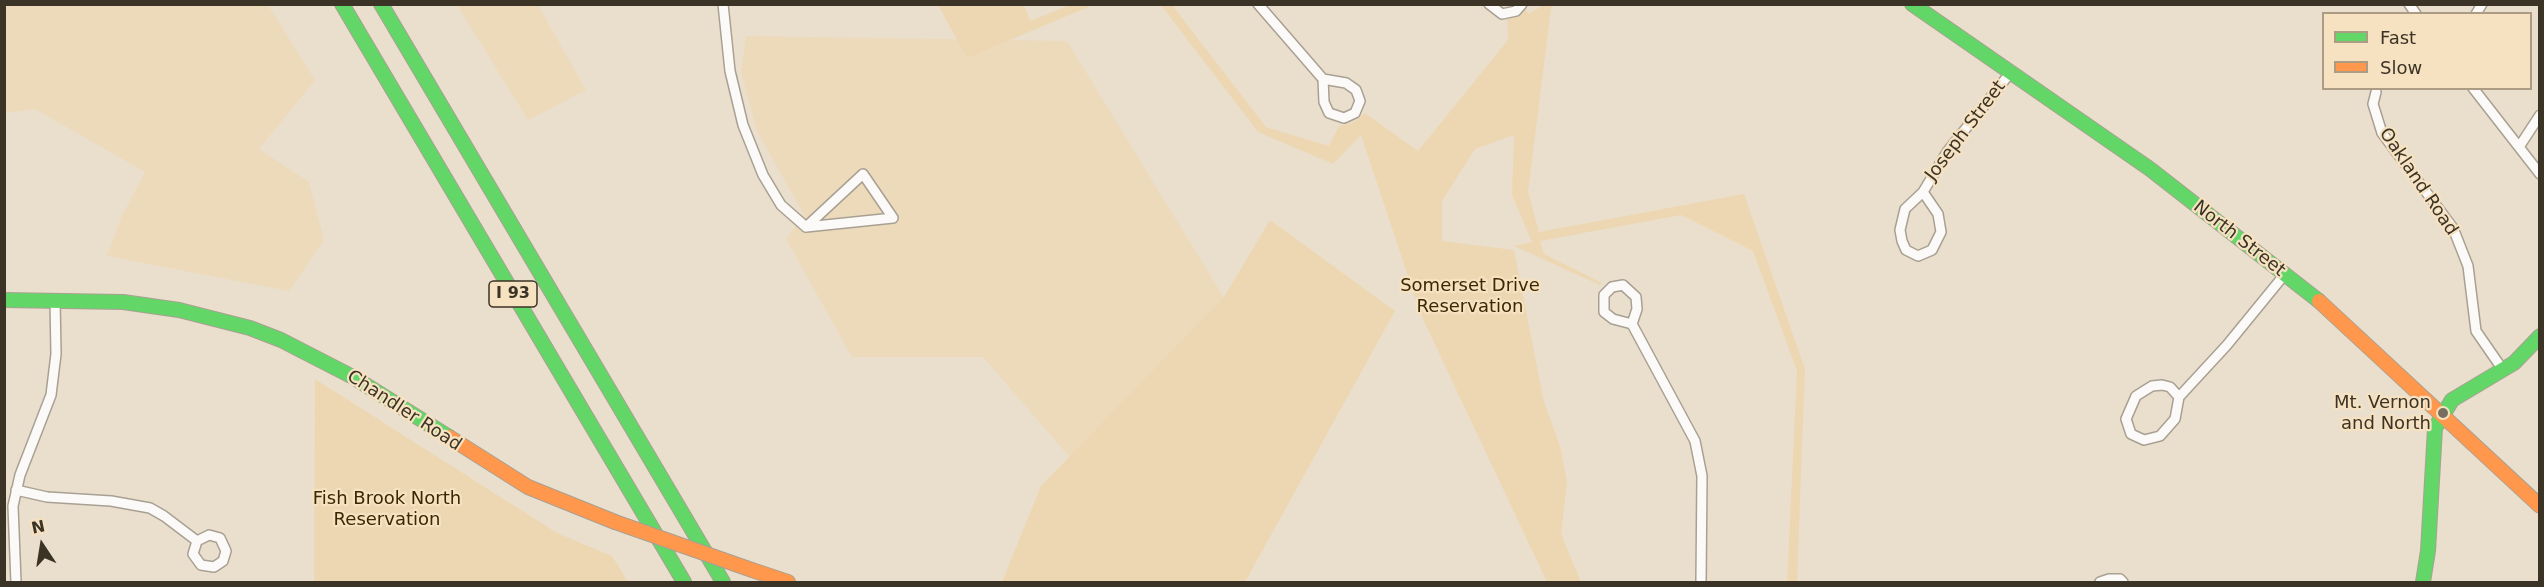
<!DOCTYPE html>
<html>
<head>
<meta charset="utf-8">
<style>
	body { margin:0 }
	#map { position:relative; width:2544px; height:587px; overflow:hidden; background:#eadfcd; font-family:"DejaVu Sans",sans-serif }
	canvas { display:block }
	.frame { position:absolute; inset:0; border:6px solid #3b3326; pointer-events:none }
	.legend { position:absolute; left:2322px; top:12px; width:210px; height:78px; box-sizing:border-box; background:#f6e2c1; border:2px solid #ab9c83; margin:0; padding:8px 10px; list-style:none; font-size:18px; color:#3b3326 }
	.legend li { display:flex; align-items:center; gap:12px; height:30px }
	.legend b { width:30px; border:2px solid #ab9c83 }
	.north { position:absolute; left:12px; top:515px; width:60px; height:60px; -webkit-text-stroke:4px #f6e2c1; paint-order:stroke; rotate:348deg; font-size:16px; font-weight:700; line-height:24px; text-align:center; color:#3b3326 }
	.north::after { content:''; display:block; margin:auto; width:21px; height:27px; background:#3b3326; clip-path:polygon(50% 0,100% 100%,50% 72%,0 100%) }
</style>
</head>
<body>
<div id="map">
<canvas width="2544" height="587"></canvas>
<div class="frame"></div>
<ul class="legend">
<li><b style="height:8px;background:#63d668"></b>Fast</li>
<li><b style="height:8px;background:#ff974d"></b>Slow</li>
</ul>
<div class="north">N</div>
</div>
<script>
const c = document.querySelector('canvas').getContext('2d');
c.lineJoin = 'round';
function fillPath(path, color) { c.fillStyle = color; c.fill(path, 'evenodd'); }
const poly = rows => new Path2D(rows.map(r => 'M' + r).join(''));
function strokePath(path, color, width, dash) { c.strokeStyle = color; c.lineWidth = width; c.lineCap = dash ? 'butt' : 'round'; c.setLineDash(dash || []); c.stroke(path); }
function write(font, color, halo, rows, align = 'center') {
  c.font = font + ' "DejaVu Sans",sans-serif'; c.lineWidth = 4.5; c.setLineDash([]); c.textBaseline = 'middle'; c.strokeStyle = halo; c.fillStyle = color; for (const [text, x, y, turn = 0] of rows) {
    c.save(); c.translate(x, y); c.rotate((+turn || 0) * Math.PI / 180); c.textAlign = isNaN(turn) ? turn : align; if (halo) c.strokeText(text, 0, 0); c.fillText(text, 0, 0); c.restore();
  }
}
fillPath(poly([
	[4,5,268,5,315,80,259,149,309,182,324,240,289,291,107,256,121,218,145,172,35,109,5,113],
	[457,5,538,5,586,90,528,120],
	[746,36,1067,41,1224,298,1073,461,983,357,852,357,786,239,804,215,757,131,741,72]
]), '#ecdabb');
fillPath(poly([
	[938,5,1024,5,1030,21,1070,5,1093,5,967,58],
	[1161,5,1172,5,1266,127,1329,146,1339,126,1354,122,1365,113,1418,151,1508,40,1507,19,1517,16,1524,8,1529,14,1543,5,1556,5,1551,8,1528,192,1539,232,1744,194,1805,369,1797,582,1787,582,1797,371,1753,251,1681,215,1540,241,1544,254,1602,283,1600,285,1514,246,1532,242,1512,195,1514,135,1475,149,1442,201,1442,241,1514,250,1544,402,1560,446,1567,482,1561,534,1581,582,1547,582,1421,315,1361,135,1333,164,1258,132],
	[1270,220,1395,311,1245,582,1002,582,1041,486,1224,297],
	[315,379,557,533,612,556,628,582,314,582]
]), '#edd7b2');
const street = poly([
	[723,4,730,71,743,125,763,175,781,205,806,227,863,174,893,218,806,227],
	[1258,4,1323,79,1346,83,1356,90,1360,101,1355,113,1344,118,1329,113,1324,102,1323,79],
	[1489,4,1502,14,1516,11,1522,4],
	[2409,4,2416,14],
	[2476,14,2482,4],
	[2473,88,2540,174],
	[2376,92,2373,104,2382,133,2453,228,2468,266,2476,331,2503,370],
	[2519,147,2540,115],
	[1923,192,1938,214,1941,232,1932,250,1918,256,1906,250,1902,241,1900,230,1905,209,1923,192,1947,152,2011,72],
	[1632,324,1637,309,1636,297,1623,285,1612,287,1604,295,1604,312,1613,319,1632,324,1695,441,1702,476,1701,582],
	[2179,397,2175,419,2160,436,2144,440,2131,434,2126,419,2136,396,2152,386,2162,385,2170,387,2179,397,2227,345,2285,274],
	[16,490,47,497,111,501,150,508,164,516,197,541,193,554,201,565,214,567,223,561,226,551,220,538,209,535,197,541],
	[16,582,13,506,20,475,51,395,56,354,55,300],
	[2100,582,2109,579,2120,579,2123,582]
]);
const fast = poly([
	[342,4,684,582],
	[381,4,723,582],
	[1912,4,2150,169,2319,301],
	[4,300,123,302,179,310,250,328,281,340,353,377,449,437],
	[2423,582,2428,551,2435,428,2452,400,2514,363,2540,336]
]);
const slow = poly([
	[2319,301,2540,506],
	[449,437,528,487,615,522],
	[752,570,788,582]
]);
strokePath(street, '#a8a092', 12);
strokePath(fast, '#a8a092', 16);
strokePath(slow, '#a8a092', 16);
strokePath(street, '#fcfaf8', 9);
strokePath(fast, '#63d668', 14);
strokePath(slow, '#ff974d', 14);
const slowBridge = poly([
	[615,522,752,570]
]);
strokePath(slowBridge, '#a8a092', 16, []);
strokePath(slowBridge, '#ff974d', 14);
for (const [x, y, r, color] of [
	[2443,413,6,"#786f60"]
]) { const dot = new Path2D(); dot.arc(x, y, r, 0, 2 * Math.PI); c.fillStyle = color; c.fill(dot); strokePath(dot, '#f6e2c1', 2); }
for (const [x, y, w] of [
	[513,294,48]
]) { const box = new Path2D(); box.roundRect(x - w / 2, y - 13, w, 26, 4.5); c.fillStyle = '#f6e2c1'; c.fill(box); strokePath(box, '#3b3326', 1.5); }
write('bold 16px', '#3b3326', null, [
	["I 93",513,294]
]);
write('18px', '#3b3326', '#f6e2c1', [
	["Joseph Street",1966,131,-53],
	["Oakland Road",2418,182,56],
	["North Street",2239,239,38],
	["Chandler Road",404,411,33]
]);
write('18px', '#3b2803', '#f6e2c1', [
	["Somerset Drive",1470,286],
	["Reservation",1470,307],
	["Fish Brook North",387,499],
	["Reservation",387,520]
]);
write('18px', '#3b3326', '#f6e2c1', [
	["Mt. Vernon",2431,403],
	["and North",2431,424]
], 'right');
</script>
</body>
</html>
